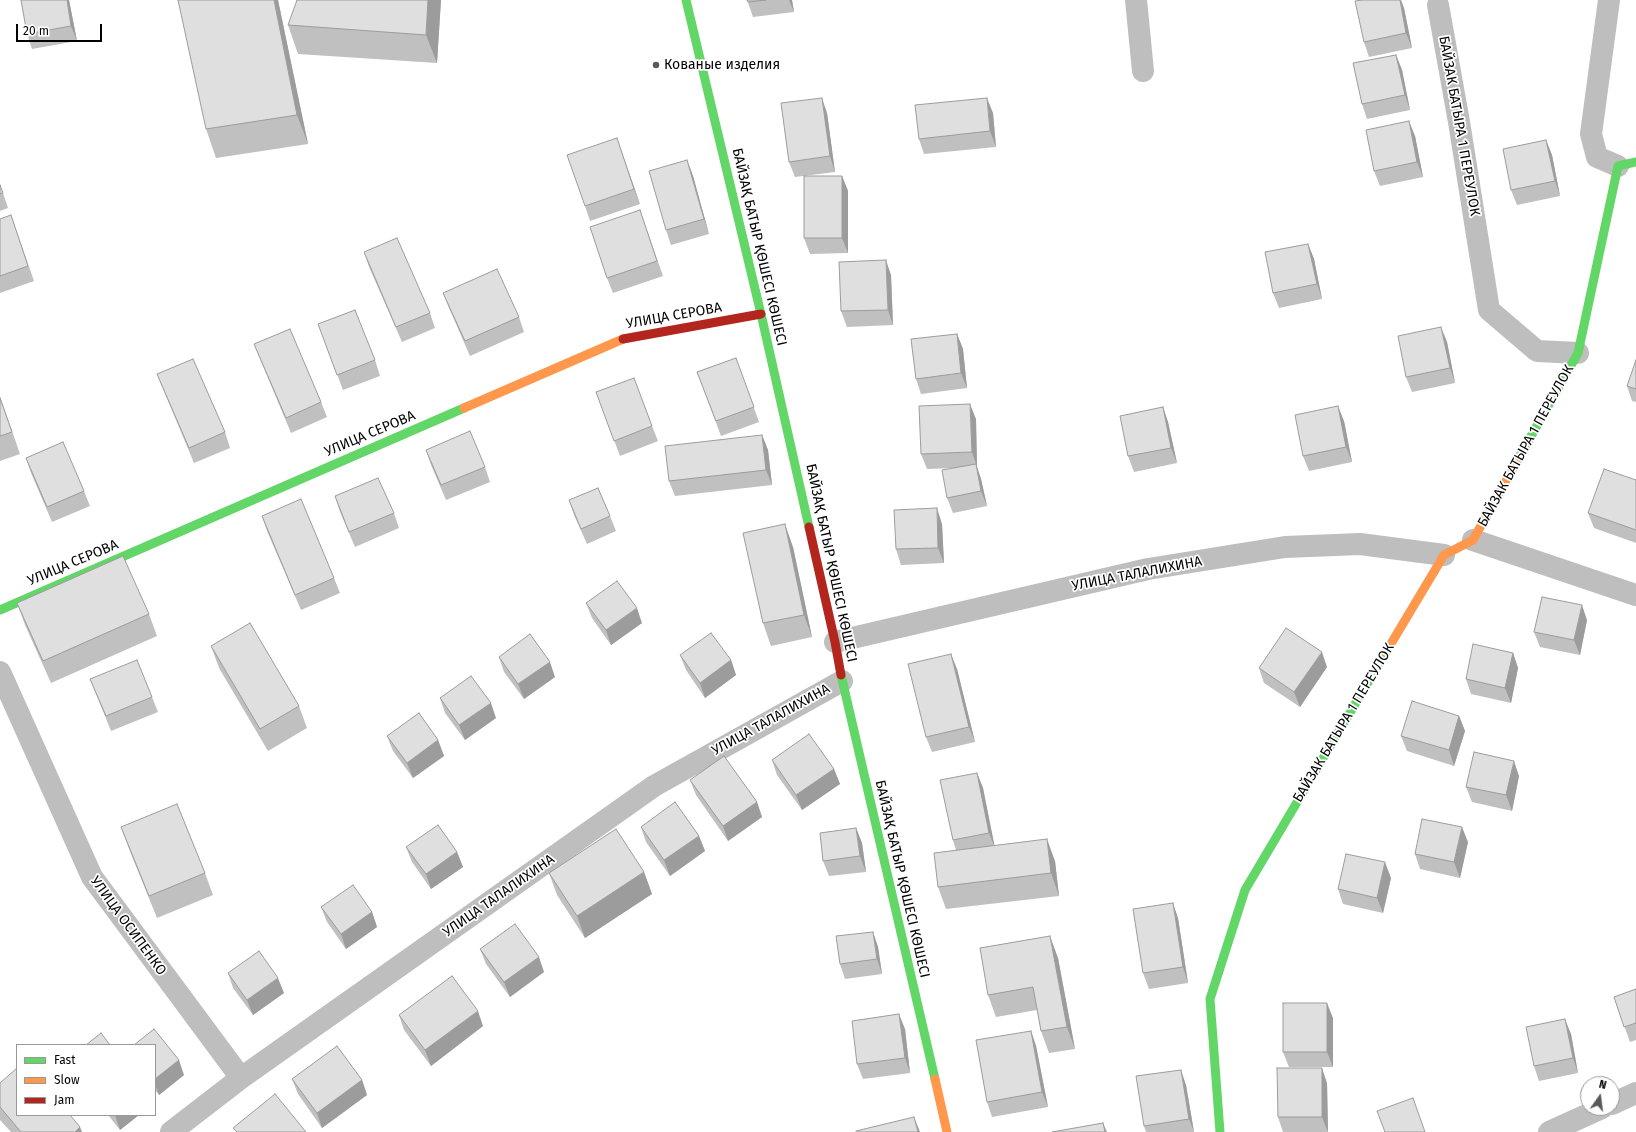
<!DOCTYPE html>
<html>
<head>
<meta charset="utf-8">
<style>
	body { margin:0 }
	#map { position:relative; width:1636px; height:1132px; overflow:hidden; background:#fff; font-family:"Fira Sans",sans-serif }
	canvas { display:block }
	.legend { position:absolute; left:16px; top:1044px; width:140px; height:72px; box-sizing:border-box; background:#fff; border:1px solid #999; margin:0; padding:5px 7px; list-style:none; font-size:12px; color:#000 }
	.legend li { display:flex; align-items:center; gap:8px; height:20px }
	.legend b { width:20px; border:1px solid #999 }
	.north { position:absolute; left:1580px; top:1076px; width:40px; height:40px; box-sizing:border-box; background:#fff; border:1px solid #999; border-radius:50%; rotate:14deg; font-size:11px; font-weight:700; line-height:16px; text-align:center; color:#000 }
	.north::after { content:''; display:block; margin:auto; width:14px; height:18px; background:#595959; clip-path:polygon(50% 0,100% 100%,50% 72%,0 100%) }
	.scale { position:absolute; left:16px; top:24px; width:86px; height:18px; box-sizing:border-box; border:2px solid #000; border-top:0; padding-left:5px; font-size:12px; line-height:14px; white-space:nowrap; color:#000; -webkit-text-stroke:3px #fff; paint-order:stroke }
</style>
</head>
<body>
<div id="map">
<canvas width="1636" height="1132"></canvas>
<ul class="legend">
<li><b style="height:5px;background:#63d668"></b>Fast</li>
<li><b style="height:5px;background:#ff974d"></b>Slow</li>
<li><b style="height:5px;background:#b3261e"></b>Jam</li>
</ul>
<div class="north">N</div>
<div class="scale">20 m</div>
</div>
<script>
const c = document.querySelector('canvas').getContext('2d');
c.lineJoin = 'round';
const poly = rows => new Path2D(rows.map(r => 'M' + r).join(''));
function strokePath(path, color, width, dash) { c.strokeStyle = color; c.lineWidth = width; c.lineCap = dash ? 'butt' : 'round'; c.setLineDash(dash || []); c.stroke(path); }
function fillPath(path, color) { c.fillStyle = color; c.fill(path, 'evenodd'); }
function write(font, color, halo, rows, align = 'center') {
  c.font = font + ' "Fira Sans",sans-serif'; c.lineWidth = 3.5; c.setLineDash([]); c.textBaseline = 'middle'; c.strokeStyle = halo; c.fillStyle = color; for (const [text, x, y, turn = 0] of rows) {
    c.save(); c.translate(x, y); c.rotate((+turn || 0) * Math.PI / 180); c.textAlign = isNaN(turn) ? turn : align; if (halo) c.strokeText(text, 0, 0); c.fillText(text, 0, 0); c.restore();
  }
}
strokePath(poly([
	[1136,0,1143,71],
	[1609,0,1591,134,1597,157,1618,166],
	[1438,5,1459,122,1489,310,1537,351,1578,353],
	[1473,540,1636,595],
	[835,642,1148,569,1285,547,1360,544,1444,555],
	[0,672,92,877,241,1078],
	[1612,1104,1636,1093],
	[171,1132,241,1078,654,786,842,681],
	[1549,1132,1602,1108]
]), '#bebebe', 22);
strokePath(poly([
	[686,0,761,314,809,527],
	[1517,461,1578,353,1618,166,1636,162],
	[0,610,464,408],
	[841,675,935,1079],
	[1220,1132,1210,999,1245,890,1386,652]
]), '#63d668', 9);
strokePath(poly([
	[464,408,623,339],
	[1386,652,1444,555,1473,540,1517,461],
	[935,1079,947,1132]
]), '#ff974d', 9);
strokePath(poly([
	[623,339,761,314],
	[809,527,835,642,841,675]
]), '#b3261e', 9);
fillPath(poly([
	[69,0,77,41,32,49,27,34],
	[278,0,308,144,216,158,206,129],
	[297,0,441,0,437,63,298,54,288,25],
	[747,0,792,0,794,12,753,17],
	[1404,8,1412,48,1369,57,1364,42],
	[1396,55,1402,70,1410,110,1367,119,1362,104],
	[827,113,835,172,795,177,789,162],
	[993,113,996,147,924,154,919,139],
	[1415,136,1423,177,1380,186,1374,171],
	[617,138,640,204,590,221,585,206],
	[1546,140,1552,155,1560,196,1517,205,1511,190],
	[687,160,693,176,709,234,671,245,666,230],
	[842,176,848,191,848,253,810,254,804,238],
	[0,184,8,208,0,211],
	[640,210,663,276,613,293,607,278],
	[11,215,34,281,0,293,0,219],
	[1308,244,1314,259,1322,299,1279,308,1273,293],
	[364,252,430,313,435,328,402,342,369,267],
	[891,275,893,325,847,327,841,311],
	[443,293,519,317,524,332,470,356,449,308],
	[318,324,375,360,380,376,343,390],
	[957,334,963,349,967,388,921,394,916,379],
	[1447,342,1455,383,1412,392,1406,377],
	[254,344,321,402,327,417,291,433,260,359],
	[736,358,759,422,721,436,697,372],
	[1636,360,1636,402,1632,401,1627,386],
	[157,374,225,432,230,448,194,463,163,389],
	[596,392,652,426,658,441,620,456],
	[0,397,20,454,0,461],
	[1163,407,1168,422,1177,463,1134,472,1128,456],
	[976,419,977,467,981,479,987,506,953,513,947,498,956,468,927,469,921,454],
	[1344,421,1352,462,1309,471,1303,456],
	[762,435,768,450,772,485,675,496,669,481],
	[426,450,485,467,490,482,446,500,431,465],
	[26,458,84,491,90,506,52,522,31,473],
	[1636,480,1636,543,1594,528,1588,513],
	[335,496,394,513,399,528,355,547,340,512],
	[569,500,610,516,616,531,587,544,574,515],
	[262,516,334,578,340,593,301,610,267,531],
	[942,524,944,563,901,565,896,549],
	[793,547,812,637,771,646,763,623],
	[17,603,149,614,157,636,51,683,25,625],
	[586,603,642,623,611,645,592,618],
	[1587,620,1580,655,1540,647,1534,632],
	[211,646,299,706,307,728,268,751,219,668],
	[1513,653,1518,668,1511,703,1471,694,1466,679],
	[680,655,731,660,736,675,705,698,686,670],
	[499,657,555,677,524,699,504,672],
	[1327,667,1300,707,1264,683,1259,668],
	[957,669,975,742,932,752,926,737],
	[90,679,152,697,158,712,111,731,96,694],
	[440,698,496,718,465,740,445,713],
	[1459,716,1465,731,1454,766,1407,751,1401,736],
	[387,736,438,740,444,756,413,778,393,751],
	[772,760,834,769,840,784,802,810,777,775],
	[977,773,983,788,994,845,1055,861,1059,896,946,909,938,887,956,850,953,840],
	[1519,776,1512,811,1472,802,1466,787],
	[690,780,757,802,762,817,728,841,696,795],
	[121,827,205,873,213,895,157,918,129,849],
	[641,827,699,836,705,851,670,876,646,842],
	[856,828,862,843,866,872,829,876,823,861],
	[1468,842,1460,878,1420,869,1415,854],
	[406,847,457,852,463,867,431,889,412,862],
	[644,872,652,894,585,938,557,895,549,873],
	[1391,878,1383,913,1343,904,1338,889],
	[321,907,372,912,377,927,346,949,327,922],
	[1178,918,1188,983,1149,989,1143,973],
	[873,932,878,947,882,974,845,979,840,964],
	[480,949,544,972,510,997,486,964],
	[1058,958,1075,1049,1049,1053,1041,1031,1037,1010,996,1017,988,995],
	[228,973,284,993,253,1015,233,988],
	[1636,989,1636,1040,1630,1042,1614,997],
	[399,1015,483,1026,431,1066,404,1030],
	[1333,1018,1333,1067,1289,1067,1283,1052],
	[905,1029,910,1073,863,1079,857,1064],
	[1031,1031,1036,1046,1048,1107,992,1117,987,1102],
	[1571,1034,1578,1073,1539,1081,1534,1066],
	[155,1045,184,1075,159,1095,155,1090],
	[292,1079,362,1080,367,1095,322,1128,298,1094],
	[0,1083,82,1132,11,1132,0,1120],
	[1327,1083,1328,1132,1283,1132,1278,1117],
	[1186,1085,1194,1132,1146,1132,1144,1126],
	[108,1115,139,1115,120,1130]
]), '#c0c0c0');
fillPath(poly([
	[67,0,69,0,77,41,71,26],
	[274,0,278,0,308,144,297,115],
	[428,0,441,0,437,63,426,35],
	[789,0,792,0,794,12],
	[1400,0,1401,0,1404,8,1412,48,1406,33],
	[1396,55,1402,70,1410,110,1405,95],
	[822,98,827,113,835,172,830,156],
	[987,98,993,113,996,147,990,131],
	[1409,121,1415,136,1423,177,1417,162],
	[617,138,622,153,640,204,634,189],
	[1546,140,1552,155,1560,196,1555,181],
	[687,160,693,176,709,234,704,219],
	[842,176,848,191,848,253,842,238],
	[1308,244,1314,259,1322,299,1317,284],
	[886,260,891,275,893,325,888,310],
	[1441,327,1447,342,1455,383,1450,368],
	[957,334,963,349,967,388,961,373],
	[0,397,20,454,0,398],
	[970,404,976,419,977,467,972,452],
	[1338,406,1344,421,1352,462,1346,447],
	[1163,407,1168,422,1177,463,1171,448],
	[762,435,768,450,772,485,766,470],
	[976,464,981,479,987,506,981,491],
	[937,508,942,524,944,563,938,548],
	[785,524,793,547,812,637,804,615],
	[1582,605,1587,620,1580,655,1574,640],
	[637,608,642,623,611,645,606,630],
	[1322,652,1327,667,1300,707,1294,692],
	[1513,653,1518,668,1511,703,1505,688],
	[951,654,957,669,975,742,969,727],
	[731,660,736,675,705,698,700,683],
	[550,662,555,677,524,699,518,684],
	[491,703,496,718,465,740,459,725],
	[1459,716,1465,731,1454,766,1449,750],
	[438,740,444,756,413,778,407,763],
	[1514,761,1519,776,1512,811,1506,795],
	[834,769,840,784,802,810,796,795],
	[977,773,983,788,995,848,989,833],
	[757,802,762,817,728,841,723,826],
	[1462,827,1468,842,1460,878,1454,862],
	[856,828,862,843,866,872,860,856],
	[699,836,705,851,670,876,664,860],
	[1047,839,1055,861,1059,896,1051,873],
	[457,852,463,867,431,889,426,874],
	[1385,862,1391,878,1383,913,1377,898],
	[644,872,652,894,585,938,577,916],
	[1173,903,1178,918,1188,983,1183,967],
	[372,912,377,927,346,949,341,934],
	[873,932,878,947,882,974,877,959],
	[1050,936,1058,958,1075,1049,1067,1027],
	[539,957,544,972,510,997,504,982],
	[278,978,284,993,253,1015,247,1000],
	[1327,1003,1333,1018,1333,1067,1327,1052],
	[478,1011,483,1026,431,1066,425,1050],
	[899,1014,905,1029,910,1073,905,1058],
	[1565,1019,1571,1034,1578,1073,1573,1058],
	[1031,1031,1036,1046,1048,1107,1042,1092],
	[179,1060,184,1075,159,1095,155,1084,155,1079],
	[1322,1068,1327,1083,1328,1132,1322,1117],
	[1181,1070,1186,1085,1194,1132,1189,1119],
	[362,1080,367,1095,322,1128,317,1113],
	[115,1115,139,1115,120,1130],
	[914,1117,920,1132,918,1132],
	[1103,1123,1107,1132,1105,1132],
	[80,1127,82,1132,75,1132]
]), '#9c9c9c');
const building = poly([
	[21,0,67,0,71,26,27,34,21,0],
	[178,0,274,0,297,115,206,129,178,0],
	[297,0,428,0,426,35,288,25,297,0],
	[747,0,766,0,748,2,747,0],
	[1362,0,1400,0,1406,33,1364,42,1355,1,1362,0],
	[1396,55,1405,95,1362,104,1353,63,1396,55],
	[822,98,830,156,789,162,781,103,822,98],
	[987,98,990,131,919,139,915,105,987,98],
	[1409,121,1417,162,1374,171,1366,130,1409,121],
	[617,138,634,189,585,206,567,155,617,138],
	[1546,140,1555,181,1511,190,1503,149,1546,140],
	[687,160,704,219,666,230,649,171,687,160],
	[804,176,842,176,842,238,804,238,804,176],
	[0,185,3,193,0,194,0,185],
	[640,210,657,261,607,278,590,227,640,210],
	[11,215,28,266,0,276,0,219,11,215],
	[397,238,430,313,396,327,364,252,397,238],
	[1308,244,1317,284,1273,293,1265,252,1308,244],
	[886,260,888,310,841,311,839,262,886,260],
	[497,269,519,317,465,341,443,293,497,269],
	[355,310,375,360,337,375,318,324,355,310],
	[1441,327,1450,368,1406,377,1398,336,1441,327],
	[290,329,321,402,286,418,254,344,290,329],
	[957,334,961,373,916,379,911,339,957,334],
	[736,358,754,407,716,421,697,372,736,358],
	[193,359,225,432,189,448,157,374,193,359],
	[1636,360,1636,389,1627,386,1636,360],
	[634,378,652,426,614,441,596,392,634,378],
	[0,398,12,432,0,436,0,398],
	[970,404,972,452,921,454,919,406,970,404],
	[1338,406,1346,447,1303,456,1295,415,1338,406],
	[1163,407,1171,448,1128,456,1120,416,1163,407],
	[470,431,485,467,441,485,426,450,470,431],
	[762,435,766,470,669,481,665,446,762,435],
	[63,442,84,491,47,507,26,458,63,442],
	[976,464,981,491,947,498,942,470,976,464],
	[1604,469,1636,480,1636,530,1588,513,1604,469],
	[378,478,394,513,349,532,335,496,378,478],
	[598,488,610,516,581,529,569,500,598,488],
	[301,499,334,578,295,595,262,516,301,499],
	[937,508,938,548,896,549,894,510,937,508],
	[785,524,804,615,763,623,743,533,785,524],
	[123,556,149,614,43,661,17,603,123,556],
	[617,581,637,608,606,630,586,603,617,581],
	[1542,597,1582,605,1574,640,1534,632,1542,597],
	[250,623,299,706,260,729,211,646,250,623],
	[1286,628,1322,652,1294,692,1259,668,1286,628],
	[711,633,731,660,700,683,680,655,711,633],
	[530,634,550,662,518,684,499,657,530,634],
	[1473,644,1513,653,1505,688,1466,679,1473,644],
	[951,654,969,727,926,737,908,664,951,654],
	[137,660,152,697,106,716,90,679,137,660],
	[471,676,491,703,459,725,440,698,471,676],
	[1412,701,1459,716,1449,750,1401,736,1412,701],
	[419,713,438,740,407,763,387,736,419,713],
	[809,734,834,769,796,795,772,760,809,734],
	[1474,752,1514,761,1506,795,1466,787,1474,752],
	[724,756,757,802,723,826,690,780,724,756],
	[977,773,989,833,953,840,940,780,977,773],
	[675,802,699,836,664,860,641,827,675,802],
	[177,804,205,873,149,896,121,827,177,804],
	[1422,819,1462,827,1454,862,1415,854,1422,819],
	[438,825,457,852,426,874,406,847,438,825],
	[856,828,860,856,823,861,820,833,856,828],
	[616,829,644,872,577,916,549,873,616,829],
	[1047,839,1051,873,938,887,934,853,1047,839],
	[1346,854,1385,862,1377,898,1338,889,1346,854],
	[353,885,372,912,341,934,321,907,353,885],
	[1173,903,1183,967,1143,973,1133,909,1173,903],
	[515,924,539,957,504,982,480,949,515,924],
	[873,932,877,959,840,964,836,936,873,932],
	[1050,936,1067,1027,1041,1031,1033,987,988,995,980,948,1050,936],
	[259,951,278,978,247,1000,228,973,259,951],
	[452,976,478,1011,425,1050,399,1015,452,976],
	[1636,989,1636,1023,1624,1027,1614,997,1636,989],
	[1283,1003,1327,1003,1327,1052,1283,1052,1283,1003],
	[899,1014,905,1058,857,1064,852,1021,899,1014],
	[1565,1019,1573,1058,1534,1066,1526,1027,1565,1019],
	[154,1029,179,1060,155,1079,155,1045,134,1045,154,1029],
	[1031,1031,1042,1092,987,1102,976,1040,1031,1031],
	[101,1033,110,1045,86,1045,101,1033],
	[337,1046,362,1080,317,1113,292,1079,337,1046],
	[17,1068,17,1115,70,1115,80,1127,75,1132,21,1132,0,1107,0,1083,17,1068],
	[1277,1068,1322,1068,1322,1117,1278,1117,1277,1068],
	[1181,1070,1189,1119,1144,1126,1136,1076,1181,1070],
	[275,1094,306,1132,237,1132,233,1128,275,1094],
	[1413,1098,1425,1132,1385,1132,1377,1111,1413,1098],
	[914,1117,918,1132,856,1132,856,1131,914,1117],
	[1103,1123,1105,1132,1052,1132,1103,1123]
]);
fillPath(building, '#dfdfdf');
strokePath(building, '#9c9c9c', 1);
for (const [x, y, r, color] of [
	[656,65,4,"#595959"]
]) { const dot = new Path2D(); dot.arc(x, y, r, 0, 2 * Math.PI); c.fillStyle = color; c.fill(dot); strokePath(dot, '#fff', 1.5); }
write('14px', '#000', '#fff', [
	["Кованые изделия",664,65]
], 'left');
write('14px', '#000', '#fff', [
	["БАЙЗАК БАТЫРА 1 ПЕРЕУЛОК",1459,126,80],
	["БАЙЗАҚ БАТЫР ҚӨШЕСІ КӨШЕСІ",759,247,77],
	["УЛИЦА СЕРОВА",674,316,-10],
	["УЛИЦА СЕРОВА",370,434,-23],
	["БАЙЗАК БАТЫРА 1 ПЕРЕУЛОК",1526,446,-61],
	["УЛИЦА СЕРОВА",73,563,-23],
	["БАЙЗАҚ БАТЫР ҚӨШЕСІ КӨШЕСІ",831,563,78],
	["УЛИЦА ТАЛАЛИХИНА",1137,574,-11],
	["УЛИЦА ТАЛАЛИХИНА",771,720,-29],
	["БАЙЗАК БАТЫРА 1 ПЕРЕУЛОК",1344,723,-59],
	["БАЙЗАҚ БАТЫР ҚӨШЕСІ КӨШЕСІ",902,879,77],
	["УЛИЦА ТАЛАЛИХИНА",499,896,-35],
	["УЛИЦА ОСИПЕНКО",128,926,54]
]);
</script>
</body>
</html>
